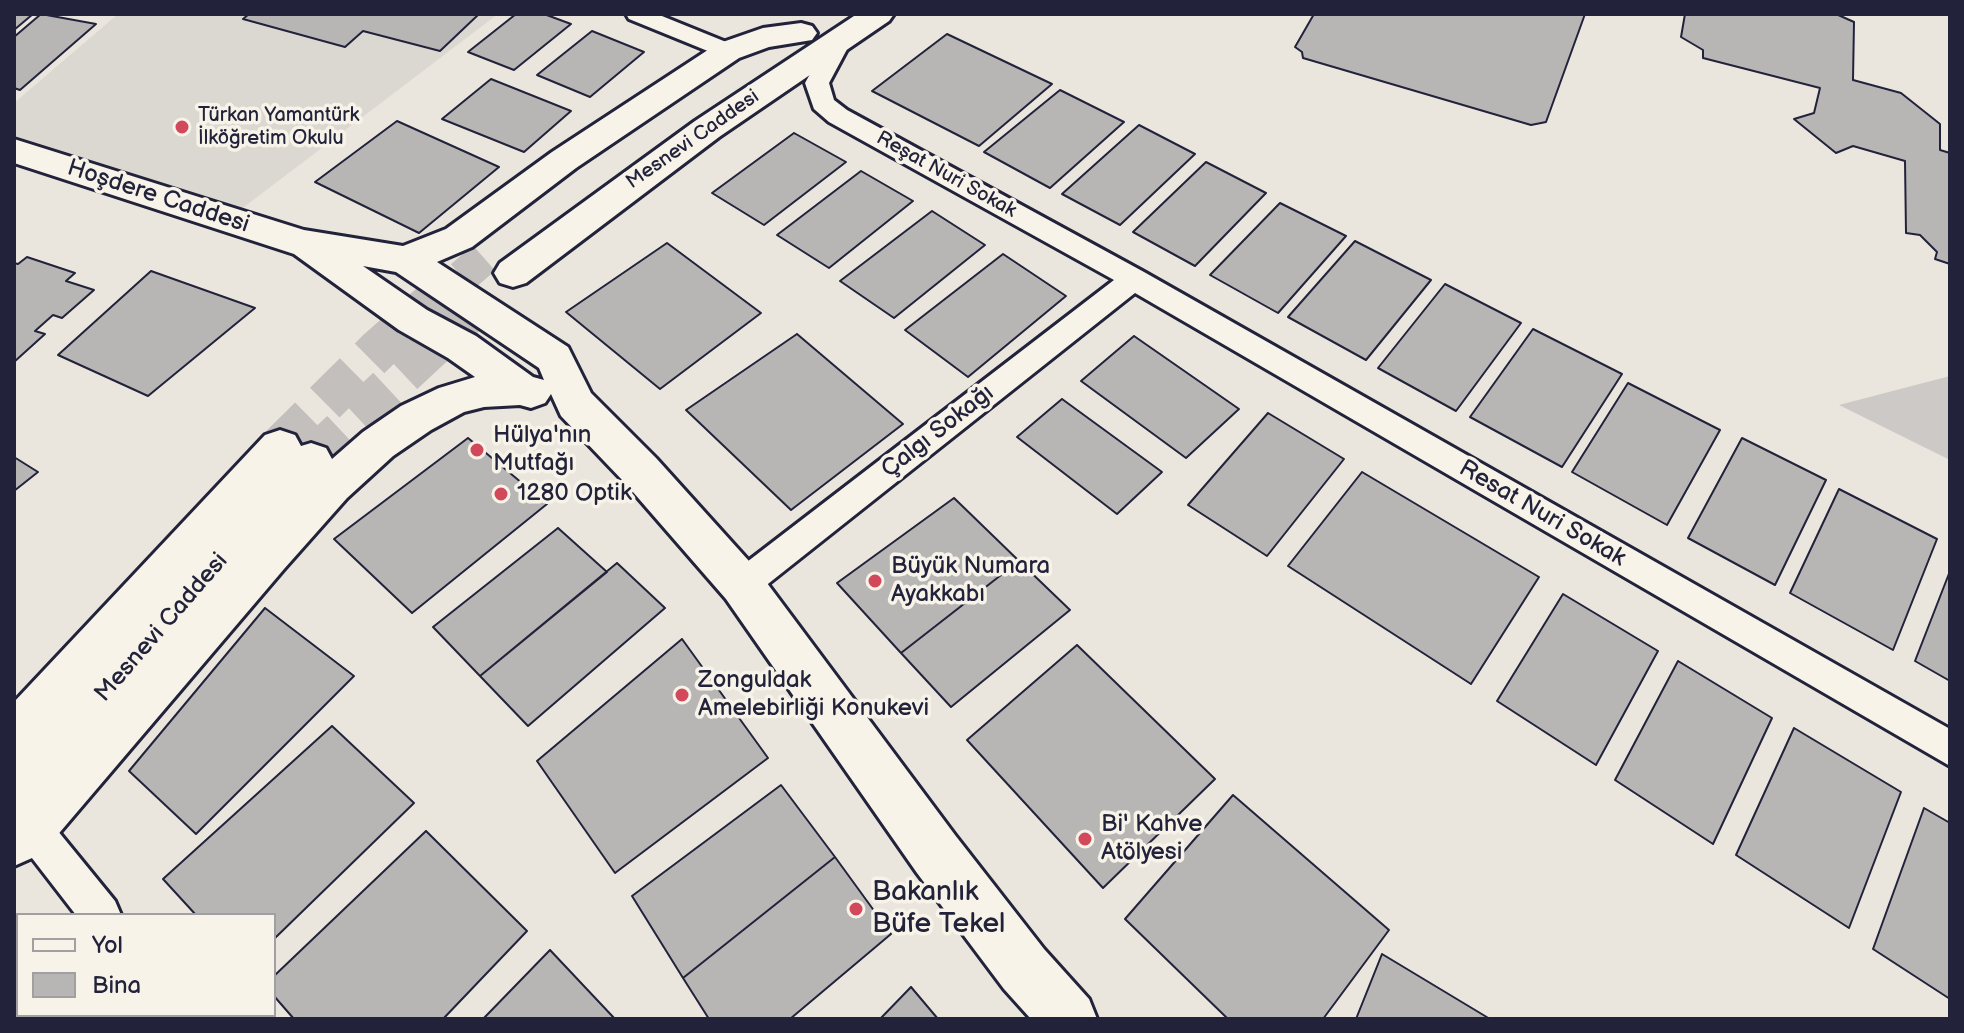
<!DOCTYPE html>
<html>
<head>
<meta charset="utf-8">
<style>
	body { margin:0 }
	#map { position:relative; width:1964px; height:1033px; overflow:hidden; background:#eae6de; font-family:"Balsamiq Sans",sans-serif }
	canvas { display:block }
	.frame { position:absolute; inset:0; border:16px solid #22223b; pointer-events:none }
	.legend { position:absolute; left:16px; top:913px; width:260px; height:104px; box-sizing:border-box; background:#f7f3e8; border:2px solid #a29fa3; margin:0; padding:10px 14px; list-style:none; font-size:24px; color:#22223b }
	.legend li { display:flex; align-items:center; gap:16px; height:40px }
	.legend b { width:40px; border:2px solid #a29fa3 }
</style>
</head>
<body>
<div id="map">
<canvas width="1964" height="1033"></canvas>
<div class="frame"></div>
<ul class="legend">
<li><b style="height:10px;background:#f7f3e8"></b>Yol</li>
<li><b style="height:22px;background:#b8b6b5"></b>Bina</li>
</ul>
</div>
<script>
const c = document.querySelector('canvas').getContext('2d');
c.lineJoin = 'round';
function fillPath(path, color) { c.fillStyle = color; c.fill(path, 'evenodd'); }
const poly = rows => new Path2D(rows.map(r => 'M' + r).join(''));
function strokePath(path, color, width, dash) { c.strokeStyle = color; c.lineWidth = width; c.lineCap = dash ? 'butt' : 'round'; c.setLineDash(dash || []); c.stroke(path); }
function write(font, color, halo, rows, align = 'center') {
  c.font = font + ' "Balsamiq Sans",sans-serif'; c.lineWidth = 7; c.setLineDash([]); c.textBaseline = 'middle'; c.strokeStyle = halo; c.fillStyle = color; for (const [text, x, y, turn = 0] of rows) {
    c.save(); c.translate(x, y); c.rotate((+turn || 0) * Math.PI / 180); c.textAlign = isNaN(turn) ? turn : align; if (halo) c.strokeText(text, 0, 0); c.fillText(text, 0, 0); c.restore();
  }
}
fillPath(poly([
	[118,14,498,14,227,220,14,151,14,103]
]), '#dbd8d2');
fillPath(poly([
	[1950,376,1950,460,1839,405]
]), '#cdc9c6');
const building = poly([
	[14,14,33,14,14,30,14,14],
	[41,14,96,24,20,90,14,88,14,37,41,14],
	[249,14,479,14,440,51,363,31,345,47,243,19,249,14],
	[516,14,544,14,571,24,514,70,468,52,516,14],
	[1314,14,1585,14,1546,122,1531,125,1303,58,1302,52,1295,47,1314,14],
	[1685,14,1836,14,1854,22,1853,80,1901,93,1940,124,1940,150,1950,153,1950,264,1935,259,1937,252,1920,235,1906,233,1905,161,1853,146,1836,153,1794,119,1814,113,1820,88,1703,58,1703,50,1681,37,1685,14],
	[592,31,644,52,590,97,537,75,592,31],
	[947,34,1052,84,979,146,872,91,947,34],
	[491,79,571,111,524,152,442,119,491,79],
	[1060,90,1124,122,1050,188,984,152,1060,90],
	[397,121,499,167,419,233,315,182,397,121],
	[1139,125,1195,154,1120,225,1062,194,1139,125],
	[794,133,846,162,764,225,712,193,794,133],
	[1206,162,1266,193,1195,266,1133,232,1206,162],
	[861,171,913,201,829,268,777,235,861,171],
	[1280,203,1346,236,1278,313,1210,275,1280,203],
	[932,211,985,245,894,318,840,281,932,211],
	[1355,241,1431,280,1366,360,1288,317,1355,241],
	[667,243,761,313,660,389,566,312,667,243],
	[1003,254,1066,296,968,377,905,330,1003,254],
	[27,257,75,273,66,281,94,290,62,318,53,315,35,331,45,334,14,362,14,263,18,264,27,257],
	[151,271,255,308,148,396,58,355,151,271],
	[1445,284,1521,323,1456,411,1378,368,1445,284],
	[1533,329,1622,374,1562,467,1470,417,1533,329],
	[797,334,903,424,791,510,686,410,797,334],
	[1134,336,1239,409,1186,458,1081,381,1134,336],
	[1628,383,1720,430,1667,525,1572,472,1628,383],
	[1062,399,1162,472,1117,514,1017,437,1062,399],
	[1268,413,1344,459,1267,556,1188,505,1268,413],
	[468,438,547,504,412,613,334,539,468,438],
	[1742,438,1826,480,1775,585,1688,538,1742,438],
	[14,457,38,472,14,491,14,457],
	[1362,472,1539,577,1471,684,1288,566,1362,472],
	[1839,489,1937,539,1893,650,1790,593,1839,489],
	[954,498,1019,561,901,653,837,583,954,498],
	[558,528,607,572,480,676,433,627,558,528],
	[1019,561,1070,610,951,707,901,653,1019,561],
	[617,563,665,608,528,726,480,676,617,563],
	[1950,571,1950,681,1915,661,1950,571],
	[1563,594,1658,651,1596,765,1497,701,1563,594],
	[265,608,354,676,196,834,129,771,265,608],
	[682,639,768,758,615,873,537,761,682,639],
	[1077,645,1215,779,1103,888,967,740,1077,645],
	[1678,661,1772,718,1713,844,1615,780,1678,661],
	[332,726,414,803,274,939,274,915,196,915,163,879,332,726],
	[1794,728,1901,792,1849,928,1736,855,1794,728],
	[781,785,835,857,683,978,632,896,781,785],
	[1233,795,1389,930,1323,1019,1228,1019,1125,919,1233,795],
	[1924,808,1950,823,1950,999,1873,949,1924,808],
	[426,831,527,931,443,1019,294,1019,274,996,274,976,426,831],
	[835,857,891,934,790,1019,709,1019,683,978,835,857],
	[18,944,18,1015,76,1015,79,1019,14,1019,14,945,18,944],
	[550,950,615,1019,483,1019,550,950],
	[1382,954,1490,1019,1356,1019,1382,954],
	[911,987,938,1019,880,1019,911,987]
]);
fillPath(building, '#b8b6b5');
strokePath(building, '#22223b', 2);
strokePath(poly([
	[462,277,484,258]
]), '#c2bfbd', 34, [34, 17]);
strokePath(poly([
	[280,447,379,349,464,275],
	[311,460,472,309]
]), '#c2bfbd', 42, [42, 21]);
const street = poly([
	[626,14,657,14,736,46,740,51,736,56,728,58,720,56,629,19,626,14],
	[841,31,849,33,853,38,829,83,834,100,847,110,1144,272,1950,729,1950,766,1135,293,754,595,742,600,730,595,725,585,730,575,1114,280,829,122,814,109,805,83,833,33,841,31],
	[31,808,44,814,115,901,121,915,76,915,18,840,14,822,18,814,31,808],
	[159,1015,202,1015,204,1019,161,1019,159,1015]
]);
const secondary = poly([
	[857,14,894,14,889,21,719,137,526,283,513,287,500,283,494,273,500,263,695,121,857,14],
	[801,23,812,26,817,33,812,40,769,47,739,58,576,168,472,247,437,262,568,347,591,393,656,458,758,571,955,835,1044,949,1089,999,1097,1019,1031,1019,1004,989,917,873,726,599,626,484,561,416,551,394,545,403,531,408,520,405,484,407,464,412,431,430,393,456,347,498,284,569,49,845,32,858,14,866,14,702,265,435,280,430,295,435,301,446,311,443,326,448,332,459,363,432,401,406,439,388,475,377,448,358,399,330,294,254,14,163,14,139,304,230,403,246,446,229,552,152,717,44,763,28,801,23],
	[363,266,396,272,539,368,544,380,533,377,476,336,427,310,363,266]
]);
strokePath(street, '#22223b', 6);
strokePath(secondary, '#22223b', 6);
fillPath(street, '#f7f3e8');
fillPath(secondary, '#f7f3e8');
for (const [x, y, r, color] of [
	[182,127,8,"#d1495b"],
	[477,450,8,"#d1495b"],
	[501,494,8,"#d1495b"],
	[875,581,8,"#d1495b"],
	[682,695,8,"#d1495b"],
	[1085,839,8,"#d1495b"],
	[856,909,8,"#d1495b"]
]) { const dot = new Path2D(); dot.arc(x, y, r, 0, 2 * Math.PI); c.fillStyle = color; c.fill(dot); strokePath(dot, '#f7f3e8', 3); }
write('20px', '#22223b', '#f7f3e8', [
	["Türkan Yamantürk",198,116],
	["İlköğretim Okulu",198,139]
], 'left');
write('20px', '#22223b', '#f7f3e8', [
	["Mesnevi Caddesi",693,140,-35],
	["Reşat Nuri Sokak",946,175,29]
]);
write('24px', '#22223b', '#f7f3e8', [
	["Hoşdere Caddesi",158,197,18],
	["Çalgı Sokağı",938,432,-38],
	["Resat Nuri Sokak",1542,514,30],
	["Mesnevi Caddesi",162,628,-49]
]);
write('24px', '#22223b', '#f7f3e8', [
	["Hülya'nın",493,436],
	["Mutfağı",493,464],
	["1280 Optik",517,494],
	["Büyük Numara",891,567],
	["Ayakkabı",891,595],
	["Zonguldak",698,681],
	["Amelebirliği Konukevi",698,709],
	["Bi' Kahve",1101,825],
	["Atölyesi",1101,853]
], 'left');
write('28px', '#22223b', '#f7f3e8', [
	["Bakanlık",872,893],
	["Büfe Tekel",872,925]
], 'left');
</script>
</body>
</html>
